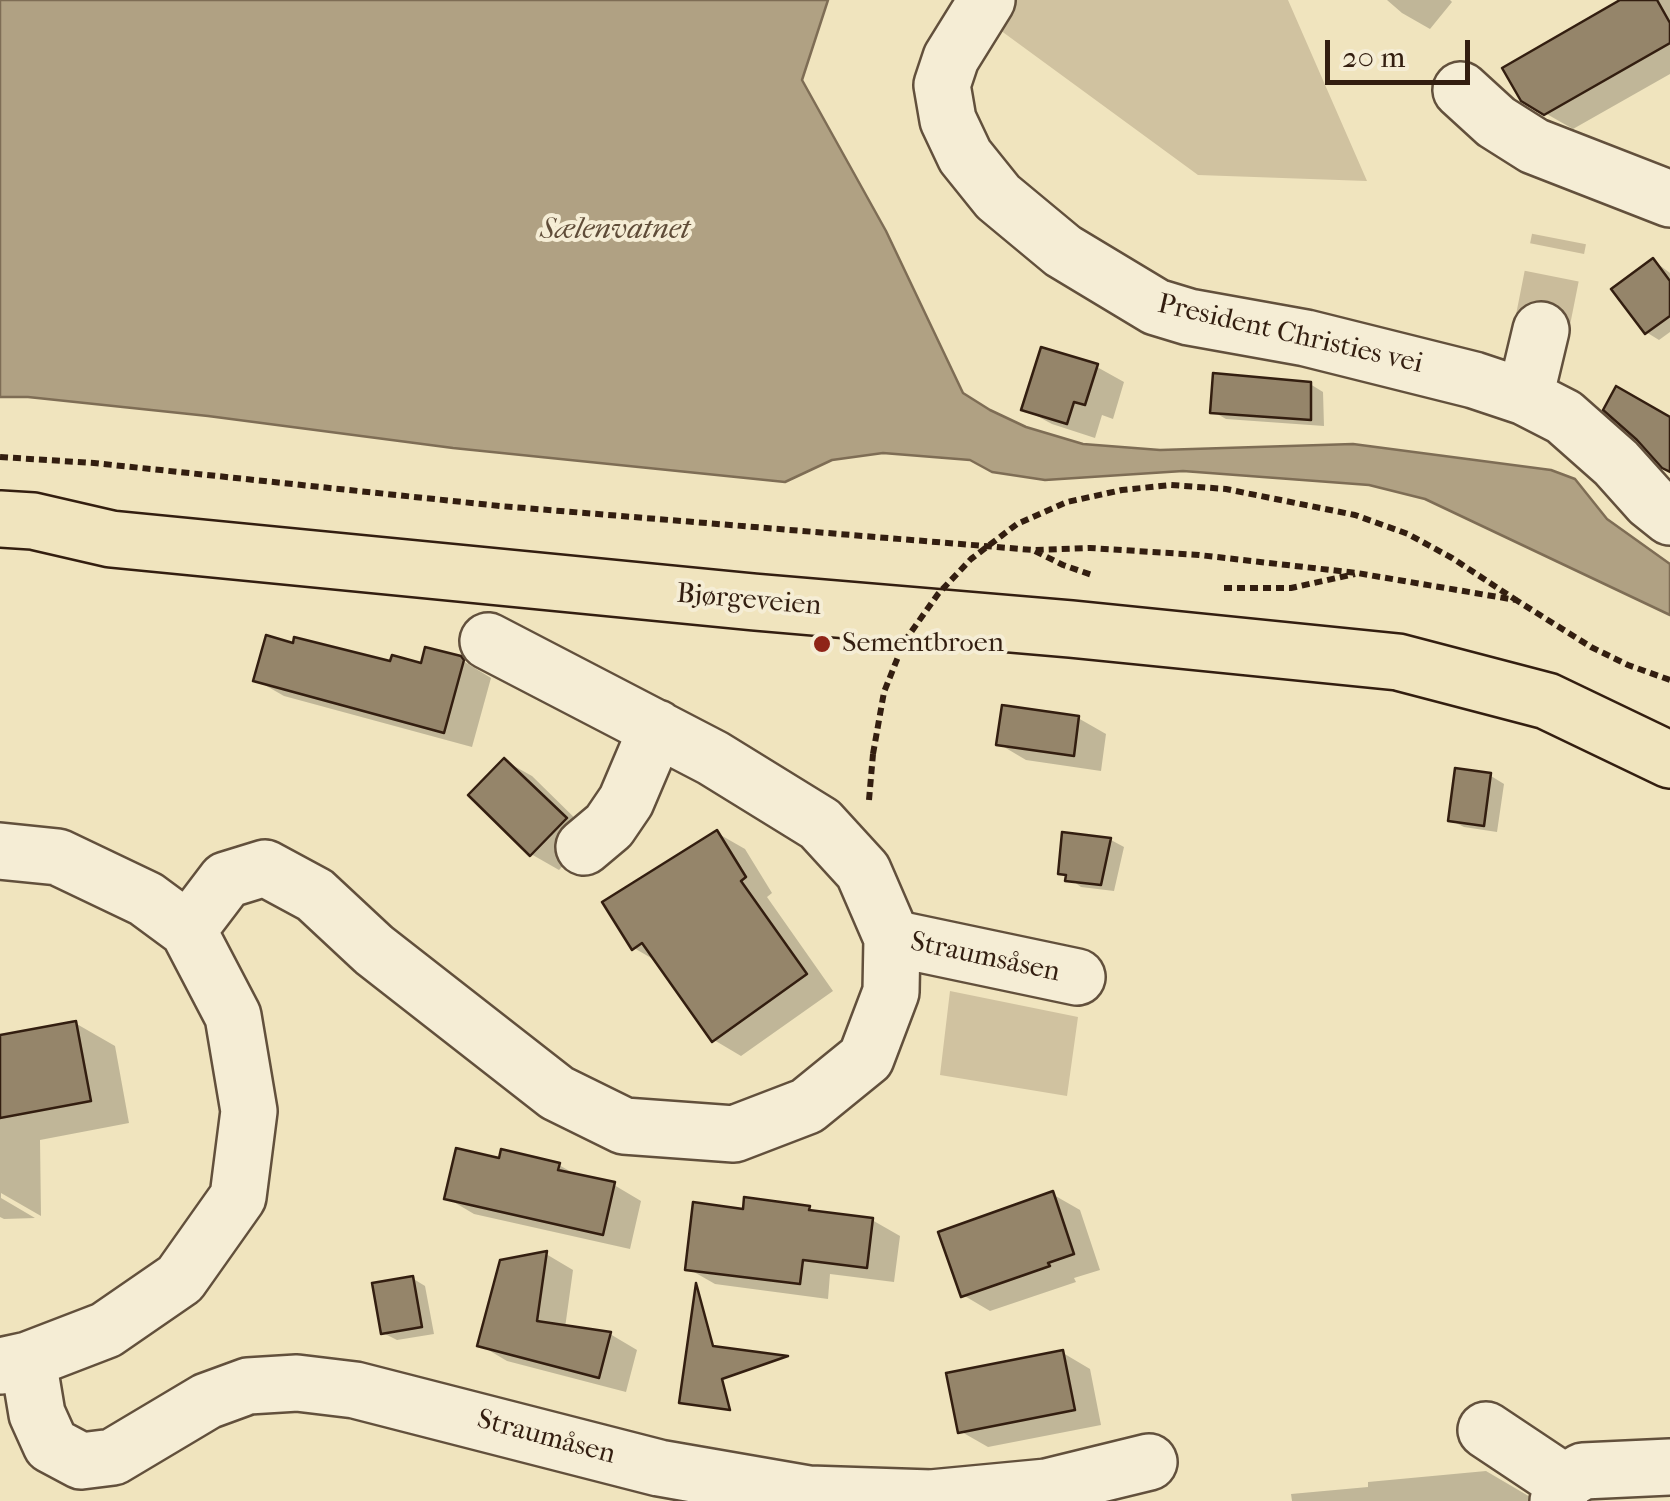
<!DOCTYPE html>
<html>
<head>
<meta charset="utf-8">
<style>
	body { margin:0 }
	#map { position:relative; width:1670px; height:1501px; overflow:hidden; background:#f0e4be; font-family:"IM FELL French Canon",serif }
	canvas { display:block }
	.scale { position:absolute; left:1325px; top:40px; width:145px; height:45px; box-sizing:border-box; border:5px solid #331e10; border-top:0; padding-left:12px; font-size:30px; line-height:35px; white-space:nowrap; color:#331e10; -webkit-text-stroke:8px #f5edd5; paint-order:stroke }
</style>
</head>
<body>
<div id="map">
<canvas width="1670" height="1501"></canvas>
<div class="scale">20 m</div>
</div>
<script>
const c = document.querySelector('canvas').getContext('2d');
c.lineJoin = 'round';
function fillPath(path, color) { c.fillStyle = color; c.fill(path, 'evenodd'); }
const poly = rows => new Path2D(rows.map(r => 'M' + r).join(''));
function strokePath(path, color, width, dash) { c.strokeStyle = color; c.lineWidth = width; c.lineCap = dash ? 'butt' : 'round'; c.setLineDash(dash || []); c.stroke(path); }
function write(font, color, halo, rows, align = 'center') {
  c.font = font + ' "IM FELL French Canon",serif'; c.lineWidth = 8; c.setLineDash([]); c.textBaseline = 'middle'; c.strokeStyle = halo; c.fillStyle = color; for (const [text, x, y, turn = 0] of rows) {
    c.save(); c.translate(x, y); c.rotate((+turn || 0) * Math.PI / 180); c.textAlign = isNaN(turn) ? turn : align; if (halo) c.strokeText(text, 0, 0); c.fillText(text, 0, 0); c.restore();
  }
}
fillPath(poly([
	[959,0,1288,0,1367,181,1198,175],
	[950,991,1078,1017,1067,1096,940,1075]
]), '#d0c2a0');
const water = poly([
	[0,0,828,0,802,80,886,231,963,393,990,410,1026,427,1083,444,1160,450,1353,444,1551,470,1575,479,1607,519,1670,564,1670,615,1425,499,1369,485,1183,471,1045,480,992,472,970,460,883,453,832,460,785,482,453,448,208,416,28,397,0,397,0,0]
]);
fillPath(water, '#b0a183');
strokePath(water, '#7e6d55', 2.5);
fillPath(poly([
	[1387,0,1450,0,1452,2,1430,29,1402,13],
	[1625,0,1670,0,1670,74,1573,129,1545,113],
	[1654,261,1670,273,1670,332,1659,340,1646,332],
	[1097,367,1124,382,1113,419,1102,415,1095,438,1052,424,1024,409],
	[1310,384,1323,392,1324,426,1226,419,1212,411],
	[460,659,491,678,472,747,284,696,256,680,392,664,423,666],
	[1078,718,1106,734,1101,771,1026,760,999,744],
	[505,761,532,776,592,835,559,870,531,854],
	[1491,776,1504,784,1497,832,1464,827,1450,820],
	[717,833,745,849,772,893,767,897,833,991,741,1056,714,1040,658,962,634,948],
	[1064,834,1111,840,1124,847,1114,891,1081,887,1061,872],
	[75,1023,115,1046,129,1123,40,1140,41,1216,1,1193,1,1198,35,1218,4,1219,0,1217,0,1038],
	[501,1161,559,1165,580,1177,614,1185,641,1201,630,1249,474,1214,447,1198],
	[1052,1194,1080,1210,1100,1270,1074,1278,1076,1282,990,1311,963,1295],
	[809,1208,818,1214,872,1220,900,1236,894,1282,830,1274,828,1299,715,1284,687,1268],
	[546,1254,573,1270,565,1328,610,1334,637,1350,626,1392,507,1361,480,1345],
	[412,1278,425,1286,434,1334,397,1340,383,1333],
	[1063,1353,1090,1369,1101,1425,988,1447,960,1431],
	[1486,1471,1537,1501,1292,1501,1291,1494,1368,1487,1368,1482]
]), '#0003');
const building = poly([
	[1620,0,1657,0,1670,23,1670,43,1544,115,1521,101,1502,68,1620,0],
	[1653,258,1670,281,1670,316,1645,334,1611,289,1653,258],
	[1041,347,1098,364,1085,405,1074,402,1067,424,1021,410,1041,347],
	[1213,373,1311,382,1311,420,1210,413,1213,373],
	[1616,386,1670,417,1670,472,1662,468,1637,440,1603,410,1616,386],
	[266,635,293,643,294,637,390,661,392,655,421,663,425,647,461,656,464,660,444,733,253,681,266,635],
	[1002,705,1079,716,1074,756,996,745,1002,705],
	[504,758,567,818,530,856,468,795,504,758],
	[1455,768,1491,773,1484,826,1448,821,1455,768],
	[717,830,746,877,741,881,807,974,712,1042,642,943,632,950,602,902,717,830],
	[1062,832,1111,838,1101,885,1065,881,1066,875,1058,874,1062,832],
	[76,1021,91,1101,0,1118,0,1035,76,1021],
	[456,1148,499,1158,501,1149,560,1163,558,1170,615,1182,603,1235,444,1199,456,1148],
	[1053,1191,1074,1254,1048,1263,1050,1266,961,1297,938,1232,1053,1191],
	[744,1197,810,1206,809,1210,873,1218,867,1268,803,1260,800,1284,685,1270,693,1202,743,1209,744,1197],
	[547,1251,537,1321,611,1332,599,1378,477,1346,500,1260,547,1251],
	[413,1276,422,1327,381,1334,372,1283,413,1276],
	[696,1283,713,1346,788,1356,722,1379,730,1410,679,1403,696,1283],
	[1063,1350,1075,1410,958,1433,946,1373,1063,1350]
]);
fillPath(building, '#95856a');
strokePath(building, '#331e10', 2.5);
strokePath(poly([
	[1541,330,1559,239]
]), '#cabc9b', 55, [55, 28]);
const minor = poly([
	[987,0,951,58,942,85,948,120,965,156,998,197,1063,251,1156,307,1189,317,1306,338,1474,380,1525,397,1564,417,1616,463,1650,501,1670,517],
	[1461,90,1496,122,1534,146,1670,199],
	[1525,397,1541,330],
	[584,847,609,826,626,801,657,728],
	[0,851,58,857,146,899,188,930,233,1016,249,1111,238,1197,180,1279,106,1330,28,1360,0,1366],
	[188,930,226,880,265,868,315,895,374,950,557,1093,624,1126,734,1134,807,1106,866,1058,891,992,892,938,863,871,820,824,713,758,488,641],
	[892,938,1077,977],
	[28,1360,37,1414,51,1445,81,1461,113,1457,207,1401,248,1386,297,1383,355,1390,659,1468,809,1494,931,1498,1047,1487,1149,1462],
	[1486,1430,1564,1482],
	[1558,1501,1564,1482,1583,1471,1670,1467]
]);
const major = poly([
	[0,519,33,521,111,539,754,602,1071,629,1398,662,1547,701,1670,760]
]);
strokePath(minor, '#62503c', 60);
strokePath(major, '#331e10', 60);
strokePath(poly([
	[0,457,94,463,500,506,1033,550,1090,548,1199,555,1357,573,1516,600,1591,647,1628,665,1670,680],
	[1035,551,1063,565,1092,575],
	[1224,588,1291,588,1355,574],
	[869,800,873,754]
]), '#331e10', 6, [8, 5]);
strokePath(minor, '#f5edd5', 55);
strokePath(major, '#f0e4be', 55);
strokePath(poly([
	[873,754,884,692,904,642,938,594,971,559,1017,524,1067,502,1122,490,1171,485,1226,489,1355,515,1408,534,1452,558,1516,600]
]), '#331e10', 6, [8, 5]);
for (const [x, y, r, color] of [
	[822,644,10,"#8f2418"]
]) { const dot = new Path2D(); dot.arc(x, y, r, 0, 2 * Math.PI); c.fillStyle = color; c.fill(dot); strokePath(dot, '#f5edd5', 4); }
write('28px', '#331e10', '#f5edd5', [
	["President Christies vei",1290,335,13],
	["Bjørgeveien",749,601,5],
	["Straumsåsen",985,958,12],
	["Straumåsen",546,1438,15]
]);
write('28px', '#331e10', '#f5edd5', [
	["Sementbroen",842,644]
], 'left');
write('italic 30px', '#5f4c38', '#f5edd5', [
	["Sælenvatnet",615,231]
]);
</script>
</body>
</html>
